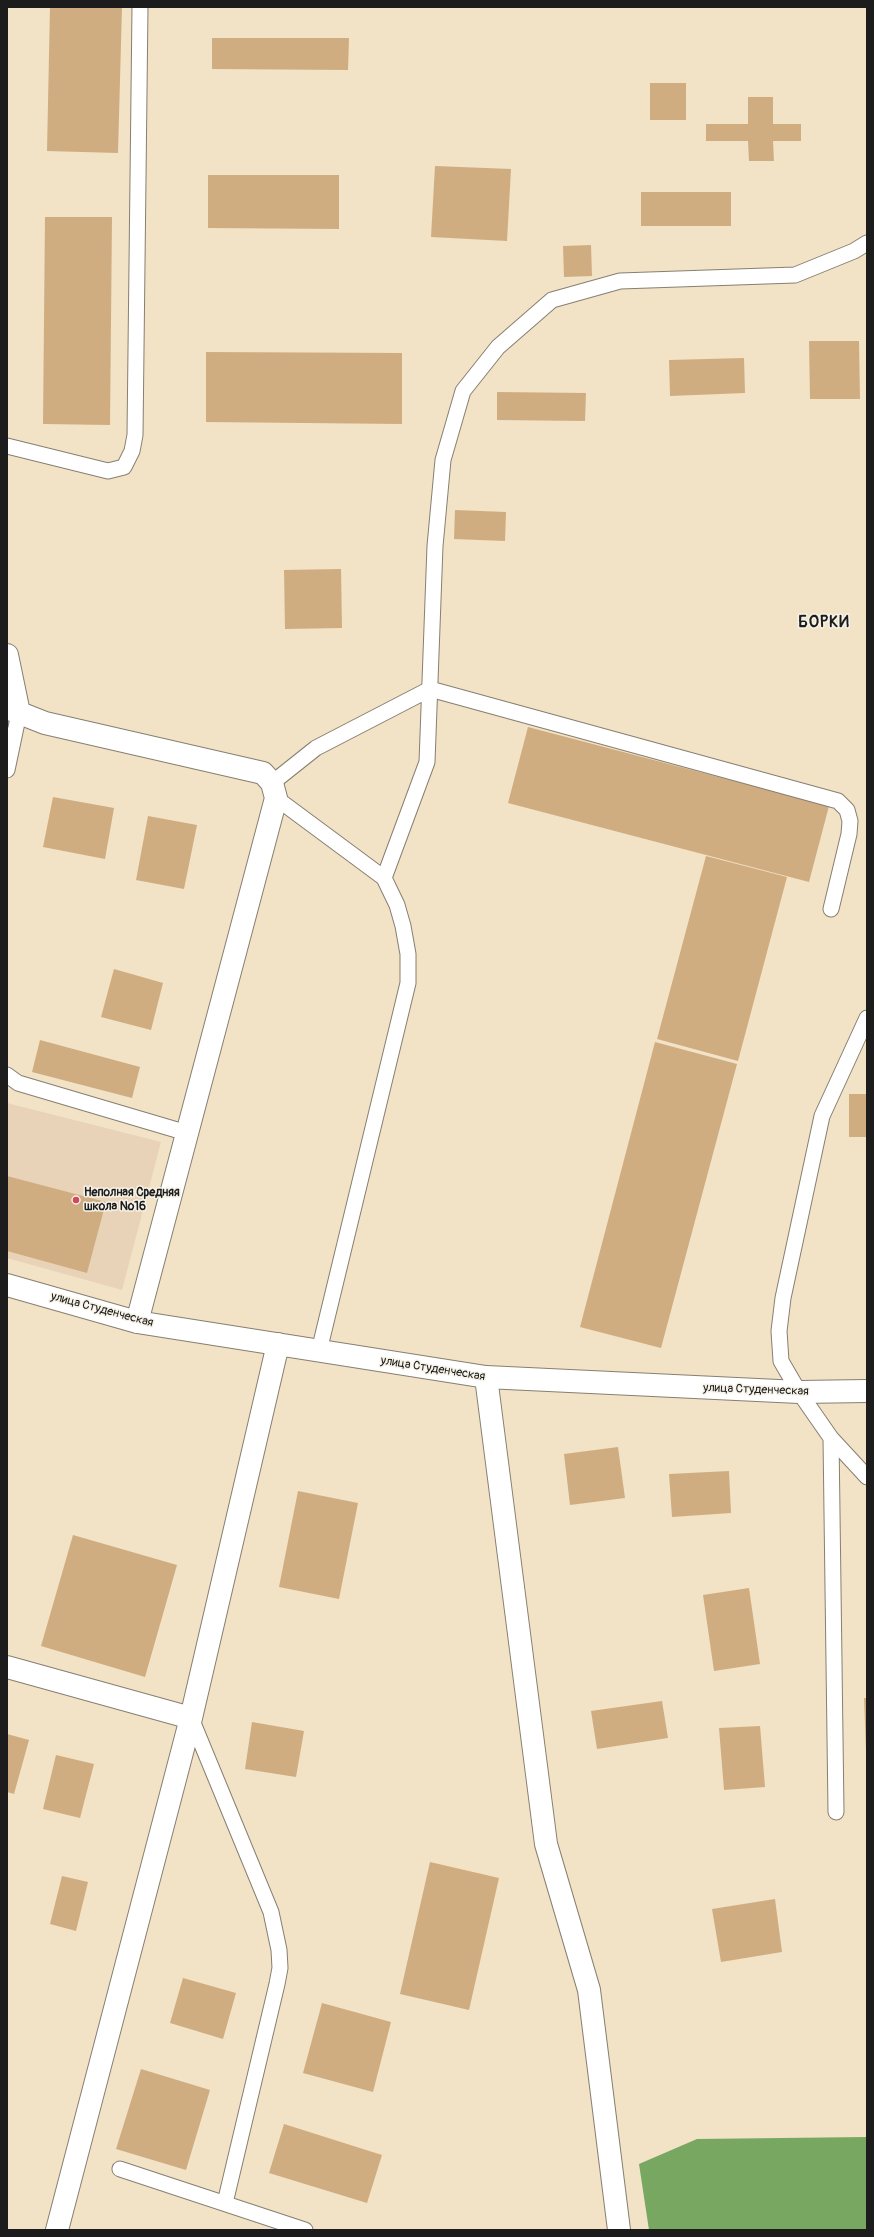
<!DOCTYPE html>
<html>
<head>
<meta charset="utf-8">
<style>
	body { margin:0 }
	#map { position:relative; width:874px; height:2237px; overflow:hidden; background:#f2e2c6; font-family:Pangolin,sans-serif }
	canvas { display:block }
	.frame { position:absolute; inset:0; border:8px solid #1c1c1c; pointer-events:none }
</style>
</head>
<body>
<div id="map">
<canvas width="874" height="2237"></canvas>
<div class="frame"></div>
</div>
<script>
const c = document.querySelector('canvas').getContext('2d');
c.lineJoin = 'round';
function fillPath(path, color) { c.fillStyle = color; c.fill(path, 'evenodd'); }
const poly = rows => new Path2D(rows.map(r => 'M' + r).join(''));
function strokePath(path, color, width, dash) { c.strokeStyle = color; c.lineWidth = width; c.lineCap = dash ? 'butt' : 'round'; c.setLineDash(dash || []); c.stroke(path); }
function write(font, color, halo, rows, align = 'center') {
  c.font = font + ' Pangolin,sans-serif'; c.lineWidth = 3; c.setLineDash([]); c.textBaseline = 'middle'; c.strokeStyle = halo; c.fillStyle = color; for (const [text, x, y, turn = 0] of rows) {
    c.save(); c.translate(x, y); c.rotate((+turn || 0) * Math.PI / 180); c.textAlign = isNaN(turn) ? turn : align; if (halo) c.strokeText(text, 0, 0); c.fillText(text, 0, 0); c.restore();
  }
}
fillPath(poly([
	[7,1103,161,1142,122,1290,7,1258]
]), '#e9d3b8');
fillPath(poly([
	[867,2137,867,2230,649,2230,639,2164,697,2139]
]), '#78a761');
fillPath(poly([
	[50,7,122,7,118,153,47,151],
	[212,38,349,38,348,70,212,69],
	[650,83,686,83,686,120,650,120],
	[748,97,773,97,773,124,801,124,801,141,773,141,774,161,749,161,748,141,706,141,706,124,748,124],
	[435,166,511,169,507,241,431,237],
	[208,175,339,175,339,229,208,228],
	[641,192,731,192,731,226,641,226],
	[45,217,112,217,110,425,43,424],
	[591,245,592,276,564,277,563,246],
	[809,341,859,341,860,399,810,399],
	[206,352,402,353,402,424,206,422],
	[744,358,745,393,670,396,669,360],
	[497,392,586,393,585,421,497,420],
	[455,510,506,512,505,541,454,539],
	[341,569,342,628,285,629,284,570],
	[528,727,829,806,809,882,508,803],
	[53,797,114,808,105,859,43,847],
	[148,816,197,825,184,889,136,880],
	[706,856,787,877,738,1061,657,1039],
	[114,969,163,983,151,1030,101,1017],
	[40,1040,140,1067,132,1098,32,1072],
	[655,1042,737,1064,661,1348,580,1327],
	[849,1094,867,1094,867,1137,849,1137],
	[7,1176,106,1202,87,1273,7,1251],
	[618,1447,625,1498,570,1505,564,1454],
	[729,1471,731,1513,672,1517,669,1474],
	[298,1491,358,1503,339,1599,279,1587],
	[73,1535,177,1565,145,1677,41,1646],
	[749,1588,760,1664,714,1671,703,1595],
	[864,1698,867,1698,867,1751,866,1751],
	[662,1701,668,1738,597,1749,591,1711],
	[252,1722,304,1731,296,1777,245,1769],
	[760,1726,765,1787,724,1790,719,1728],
	[7,1734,29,1740,14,1794,7,1792],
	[56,1755,94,1764,80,1818,43,1809],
	[430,1862,499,1878,469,2010,400,1994],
	[62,1876,88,1882,76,1931,50,1924],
	[775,1899,782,1952,721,1962,712,1909],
	[183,1978,236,1993,223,2039,170,2023],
	[322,2003,391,2022,373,2092,303,2073],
	[141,2069,210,2090,186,2170,116,2149],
	[284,2124,382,2155,367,2203,269,2173]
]), '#d0ad81');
const lane = poly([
	[7,446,108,471,124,467,132,451,135,435,140,7],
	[7,770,19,713],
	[272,783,316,748,430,689,838,801,847,810,850,821,849,834,831,909],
	[276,798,384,878],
	[867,1018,822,1116,783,1298,779,1331,781,1361,799,1392,831,1438,867,1477],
	[7,1075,18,1083,187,1133],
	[319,1351,408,983,408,954,403,926,397,905,384,878,427,762,435,546,443,460,463,391,498,347,552,300,620,281,795,275,854,251,867,243],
	[831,1438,836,1812],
	[191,1718,271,1912,279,1950,280,1968,277,1984,225,2203],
	[120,2169,305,2230]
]);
const street = poly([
	[7,655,19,713],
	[7,708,45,723,263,773,272,783,276,798,137,1322],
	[7,1285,137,1322,486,1377,799,1392,867,1391],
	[486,1377,546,1844,589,1990,619,2230],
	[7,1667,191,1718],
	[57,2230,191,1718,278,1344]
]);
strokePath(lane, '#877f71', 17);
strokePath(street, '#877f71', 24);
strokePath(lane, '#fff', 15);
strokePath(street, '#fff', 22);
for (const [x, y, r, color] of [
	[76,1200,4,"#d1495b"]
]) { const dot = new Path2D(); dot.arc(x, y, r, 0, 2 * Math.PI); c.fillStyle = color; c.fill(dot); strokePath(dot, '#f7f3e8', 1.5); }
write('bold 12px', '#1c1c1c', '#f7f3e8', [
	["Неполная Средняя",84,1193],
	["школа №16",84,1207]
], 'left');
write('12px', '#1c1c1c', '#f7f3e8', [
	["улица Студенческая",102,1310,15],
	["улица Студенческая",433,1369,9],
	["улица Студенческая",756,1390,2]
]);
c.letterSpacing = '1px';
write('bold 16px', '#1c1c1c', '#f7f3e8', [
	["БОРКИ",824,623]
]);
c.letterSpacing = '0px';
</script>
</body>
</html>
